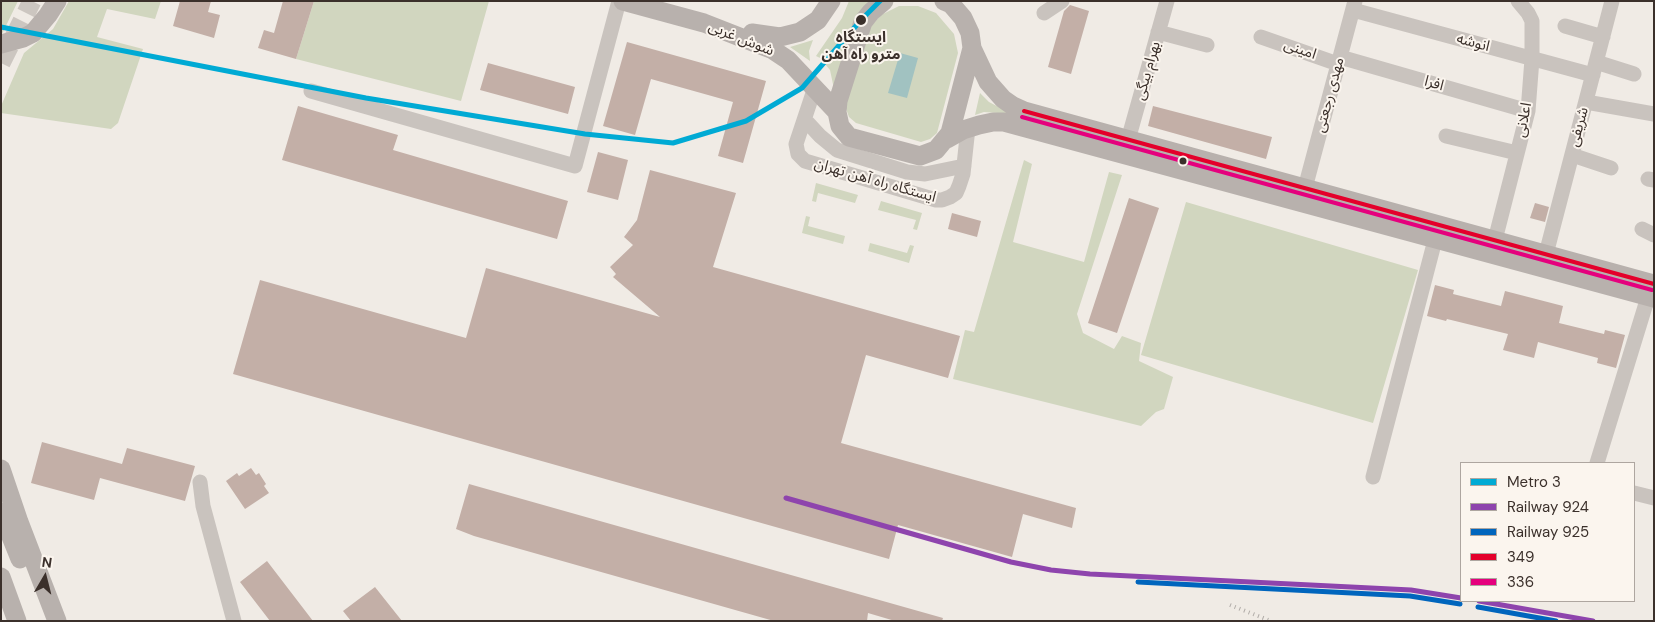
<!DOCTYPE html>
<html>
<head>
<meta charset="utf-8">
<style>
	body { margin:0 }
	#map { position:relative; width:1655px; height:622px; overflow:hidden; background:#f0ebe5; font-family:"DM Sans",sans-serif }
	canvas { display:block }
	.frame { position:absolute; inset:0; border:2px solid #3b302b; pointer-events:none }
	.legend { position:absolute; left:1460px; top:462px; width:175px; height:140px; box-sizing:border-box; background:#fbf5ee; border:1px solid #aea6a0; margin:0; padding:6px 9px; list-style:none; font-size:15px; color:#3b302b }
	.legend li { display:flex; align-items:center; gap:10px; height:25px }
	.legend b { width:25px; border:1px solid #aea6a0 }
	.north { position:absolute; left:20px; top:552px; width:50px; height:50px; -webkit-text-stroke:4px #fbf5ee; paint-order:stroke; rotate:8deg; font-size:14px; font-weight:700; line-height:20px; text-align:center; color:#3b302b }
	.north::after { content:''; display:block; margin:auto; width:18px; height:22px; background:#3b302b; clip-path:polygon(50% 0,100% 100%,50% 72%,0 100%) }
</style>
</head>
<body>
<div id="map">
<canvas width="1655" height="622"></canvas>
<div class="frame"></div>
<ul class="legend">
<li><b style="height:6px;background:#00aad4"></b>Metro 3</li>
<li><b style="height:6px;background:#8e44ad"></b>Railway 924</li>
<li><b style="height:6px;background:#0065bd"></b>Railway 925</li>
<li><b style="height:6px;background:#e4002b"></b>349</li>
<li><b style="height:6px;background:#e5007d"></b>336</li>
</ul>
<div class="north">N</div>
</div>
<script>
const c = document.querySelector('canvas').getContext('2d');
c.lineJoin = 'round';
function fillPath(path, color) { c.fillStyle = color; c.fill(path, 'evenodd'); }
const poly = rows => new Path2D(rows.map(r => 'M' + r).join(''));
function strokePath(path, color, width, dash) { c.strokeStyle = color; c.lineWidth = width; c.lineCap = dash ? 'butt' : 'round'; c.setLineDash(dash || []); c.stroke(path); }
function write(font, color, halo, rows, align = 'center') {
  c.font = font + ' "DM Sans","Noto Sans Arabic",sans-serif'; c.lineWidth = 4; c.setLineDash([]); c.textBaseline = 'middle'; c.strokeStyle = halo; c.fillStyle = color; for (const [text, x, y, turn = 0] of rows) {
    c.save(); c.translate(x, y); c.rotate((+turn || 0) * Math.PI / 180); c.textAlign = isNaN(turn) ? turn : align; if (halo) c.strokeText(text, 0, 0); c.fillText(text, 0, 0); c.restore();
  }
}
fillPath(poly([
	[3,1,18,1,1,36,1,2],
	[69,1,161,1,155,19,107,9,97,37,143,49,118,123,111,129,1,113,1,106,24,53,53,29],
	[314,1,489,1,461,101,296,59],
	[849,1,874,1,834,89,830,70,820,58,816,56,842,18],
	[899,6,918,6,936,13,954,34,958,53,937,133,930,139,921,142,856,123,849,117,845,106,865,33,881,15],
	[813,40,809,51,810,61,790,47],
	[980,93,989,102,1012,114,984,112,975,115],
	[1024,160,1032,164,1013,242,1084,262,1109,172,1122,175,1077,314,1083,333,1114,349,1122,336,1141,343,1139,361,1173,377,1164,409,1156,412,1141,426,953,379,965,330,974,332],
	[816,183,858,195,855,203,818,193,816,202,812,201],
	[881,201,922,213,917,230,913,229,916,220,878,210],
	[1186,202,1418,270,1373,423,1141,355],
	[806,216,810,217,808,226,845,236,843,244,802,233],
	[870,243,907,253,910,245,914,246,909,263,868,251]
]), '#d1d6bf');
fillPath(poly([
	[900,53,918,58,907,98,888,93]
]), '#a1c2c1');
fillPath(poly([
	[180,1,211,1,208,12,220,15,214,38,173,26],
	[283,1,314,1,296,59,258,48,264,30,274,33],
	[1070,5,1089,11,1071,74,1048,67,1064,11],
	[627,42,766,81,743,163,718,156,733,102,651,79,635,135,603,126],
	[488,63,575,87,568,114,480,90],
	[298,106,398,135,393,150,568,201,557,239,282,160],
	[1153,106,1272,137,1266,159,1148,126],
	[598,152,628,160,618,200,587,192],
	[650,170,736,193,713,267,960,336,948,378,866,355,841,443,1076,508,1072,528,1023,514,1012,557,898,525,889,559,233,374,260,280,466,338,486,268,660,317,613,277,616,274,610,267,633,245,624,237,637,220],
	[1129,198,1159,208,1117,333,1088,323],
	[1535,203,1549,207,1545,222,1530,218],
	[952,213,981,221,977,237,948,229],
	[1435,285,1454,290,1453,294,1501,306,1505,291,1563,306,1559,323,1604,334,1605,330,1625,335,1616,368,1597,363,1598,358,1538,342,1534,358,1503,350,1508,334,1447,319,1446,321,1427,316],
	[42,442,122,464,127,448,195,466,185,501,100,478,94,500,31,483],
	[251,468,256,475,259,473,266,484,264,486,269,493,245,509,226,481,237,473,239,476],
	[469,484,943,618,942,621,895,621,868,613,867,621,774,621,474,536,456,529],
	[267,561,313,621,270,621,240,582],
	[375,587,402,621,351,621,343,611]
]), '#c3afa7');
strokePath(poly([
	[1,63,32,1]
]), '#ccc6c0', 19, [19, 9]);
strokePath(poly([
	[1353,10,1593,75],
	[1044,13,1062,1],
	[1565,26,1603,37],
	[1158,32,1207,45],
	[1261,37,1338,64],
	[1340,57,1528,111],
	[1596,62,1634,74],
	[815,87,796,144,798,154,805,161,936,200,942,200,950,197,956,193,959,186,963,174,968,128],
	[311,91,575,166,619,1],
	[1586,102,1654,114],
	[808,123,820,136,837,150,907,172,925,174,964,166],
	[1446,136,1517,153],
	[1128,140,1167,1],
	[1572,155,1611,168],
	[1648,179,1654,180],
	[1305,188,1355,1],
	[1642,229,1654,235],
	[1495,240,1528,111,1532,59,1532,21,1528,13,1518,1],
	[1546,254,1612,1],
	[1597,463,1648,297],
	[1373,477,1435,240],
	[200,482,203,506,234,621],
	[1634,493,1654,498]
]), '#c9c3be', 15);
strokePath(poly([
	[623,1,704,23,773,50,788,60,837,112],
	[884,1,871,12,863,22,838,101,837,112,840,126,849,137,920,156,936,150,950,133,972,48,970,33,963,18,951,4,944,1],
	[33,33,48,15,57,1],
	[752,33,780,37,800,32,818,20,831,1],
	[972,48,988,82,1003,99,1013,106,1024,111,1654,284],
	[947,139,963,130,979,125,993,122,1004,122,1654,298],
	[1,469,19,522,57,621],
	[1,512,20,559],
	[1,577,17,621]
]), '#b8b1ad', 19);
strokePath(poly([
	[1230,605,1271,621]
]), '#b1aca8', 4, [1, 4]);
strokePath(poly([
	[1,44,23,38,33,33]
]), '#b8b1ad', 19);
strokePath(poly([
	[1024,111,1654,284]
]), '#e4002b', 4);
strokePath(poly([
	[1022,117,1652,290]
]), '#e5007d', 4);
strokePath(poly([
	[786,498,1011,562,1051,570,1090,574,1411,590,1461,598],
	[1479,601,1593,621]
]), '#8e44ad', 5);
strokePath(poly([
	[1138,582,1410,596,1460,604],
	[1478,607,1556,621]
]), '#0065bd', 5);
strokePath(poly([
	[1,27,366,98,585,134,673,143,746,121,802,88,862,19,880,1]
]), '#00aad4', 5);
for (const [x, y, r, color] of [
	[861,20,6,"#3b302b"],
	[1183,161,4.5,"#3b302b"]
]) { const dot = new Path2D(); dot.arc(x, y, r, 0, 2 * Math.PI); c.fillStyle = color; c.fill(dot); strokePath(dot, '#fbf5ee', 2); }
write('bold 15px', '#3b302b', '#fbf5ee', [
	["ایستگاه",861,38],
	["مترو راه آهن",861,55]
]);
write('15px', '#3b302b', '#fbf5ee', [
	["شوش غربی",741,39,22],
	["انوشه",1473,43,15],
	["امینی",1300,50,19],
	["بهرام بیگی",1148,71,-74],
	["افرا",1434,84,16],
	["مهدی رجعتی",1330,95,-75],
	["اعلانی",1524,120,-79],
	["شریفی",1579,127,-75],
	["ایستگاه راه آهن تهران",875,181,16]
]);
</script>
</body>
</html>
